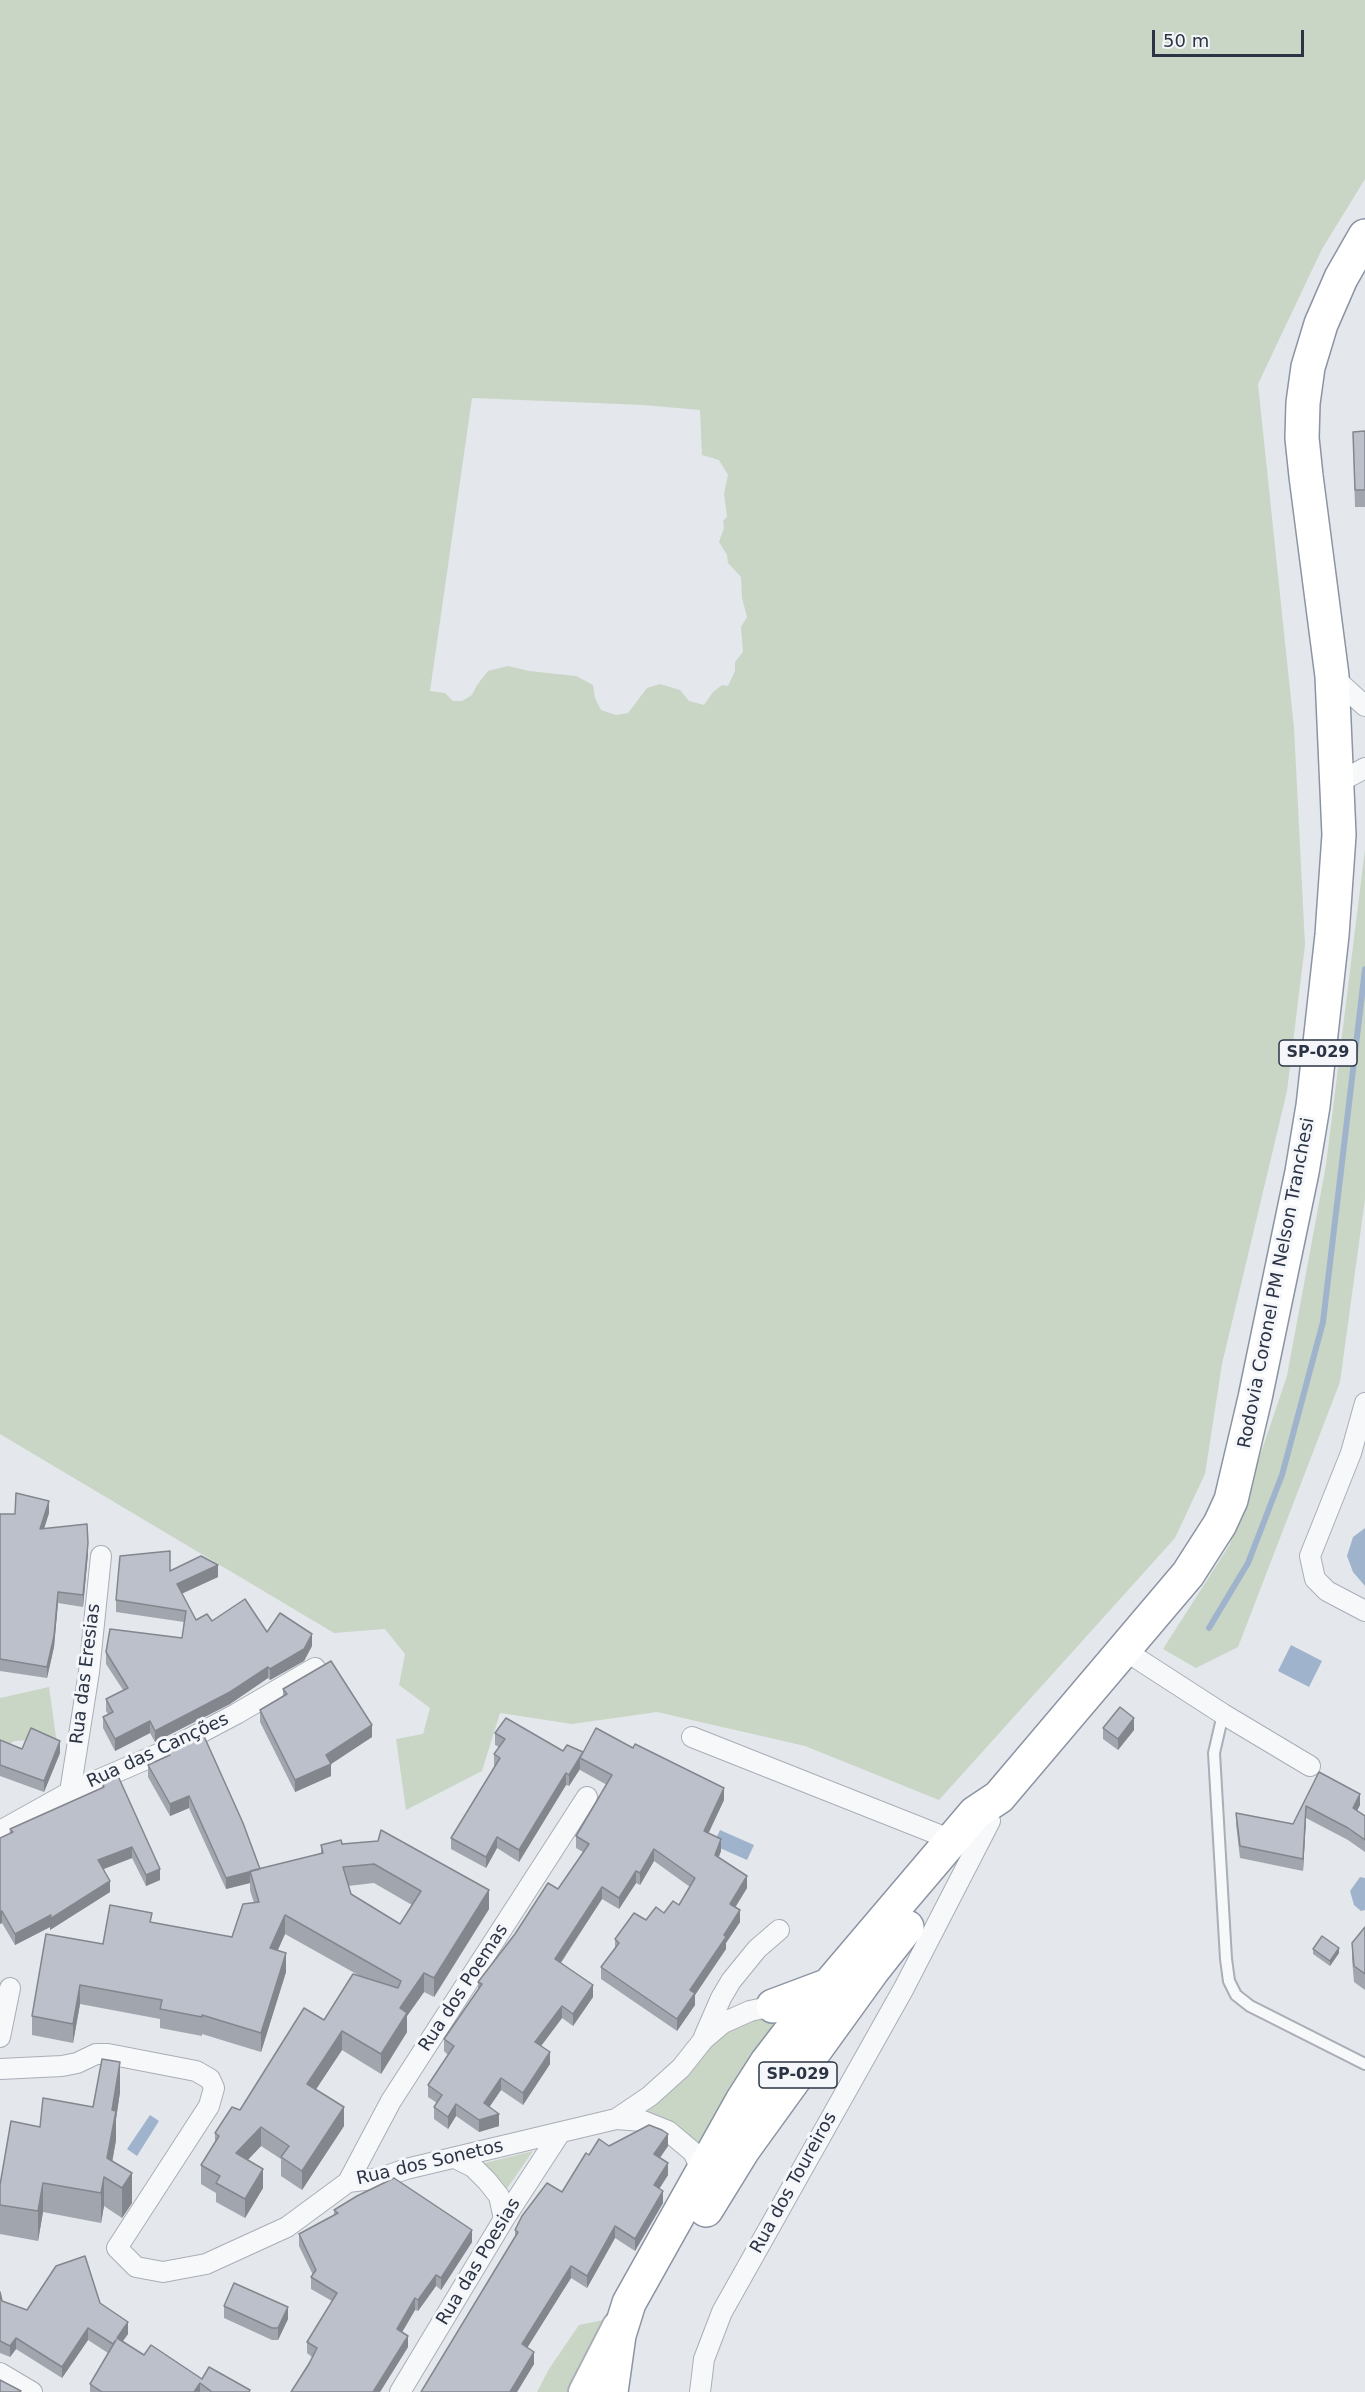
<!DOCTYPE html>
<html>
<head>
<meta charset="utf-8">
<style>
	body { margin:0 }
	#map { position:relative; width:1365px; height:2392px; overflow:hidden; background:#e4e7ec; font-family:"DejaVu Sans",sans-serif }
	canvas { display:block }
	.scale { position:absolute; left:1152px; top:30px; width:152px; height:27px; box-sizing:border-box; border:3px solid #2b3445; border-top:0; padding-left:8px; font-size:18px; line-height:21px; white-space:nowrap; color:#2b3445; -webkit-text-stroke:4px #f4f6f9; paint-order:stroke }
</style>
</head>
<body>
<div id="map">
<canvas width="1365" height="2392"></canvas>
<div class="scale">50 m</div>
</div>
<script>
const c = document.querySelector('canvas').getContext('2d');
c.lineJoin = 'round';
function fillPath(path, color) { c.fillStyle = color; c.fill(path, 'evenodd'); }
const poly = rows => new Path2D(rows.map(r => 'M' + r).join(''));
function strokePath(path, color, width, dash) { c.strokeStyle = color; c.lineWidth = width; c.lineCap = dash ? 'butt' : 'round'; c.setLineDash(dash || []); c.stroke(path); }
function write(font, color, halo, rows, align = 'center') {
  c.font = font + ' "DejaVu Sans",sans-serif'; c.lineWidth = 6; c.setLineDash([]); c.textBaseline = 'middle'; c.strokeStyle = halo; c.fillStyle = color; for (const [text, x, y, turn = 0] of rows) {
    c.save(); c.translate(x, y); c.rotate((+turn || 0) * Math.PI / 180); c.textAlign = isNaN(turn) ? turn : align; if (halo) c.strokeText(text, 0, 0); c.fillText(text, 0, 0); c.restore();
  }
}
fillPath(poly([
	[0,0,1365,0,1365,179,1322,249,1258,384,1294,728,1305,945,1287,1091,1222,1364,1205,1474,1175,1538,939,1800,805,1746,657,1712,572,1724,500,1713,482,1771,406,1810,396,1739,423,1734,430,1708,399,1685,405,1654,385,1629,334,1633,0,1434],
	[472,398,643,405,700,410,702,455,719,460,728,475,724,494,727,517,723,521,724,528,719,542,727,555,728,563,741,577,742,598,747,617,741,627,743,652,735,662,735,671,728,686,722,685,713,692,704,705,689,701,680,690,660,684,647,688,628,713,616,715,601,710,595,698,593,685,576,676,529,671,508,666,488,671,477,685,472,695,462,701,453,701,445,693,430,691],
	[1365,849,1365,1199,1340,1382,1238,1647,1196,1668,1163,1649,1230,1544,1287,1376,1326,1165],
	[49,1687,57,1744,31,1740,15,1741,0,1748,0,1698],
	[750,2011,800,2019,693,2152,616,2119],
	[533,2151,506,2190,481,2164],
	[603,2320,573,2392,537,2392,549,2369,579,2325]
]), '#c9d6c5');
fillPath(poly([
	[1365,1528,1365,1586,1353,1572,1347,1556,1353,1537],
	[1291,1645,1322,1661,1309,1687,1278,1671],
	[720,1830,754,1845,747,1860,713,1845],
	[1360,1877,1365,1878,1365,1910,1361,1911,1354,1905,1350,1891],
	[150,2115,159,2121,137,2156,127,2149]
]), '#9fb4cc');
strokePath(poly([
	[1209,1628,1248,1563,1282,1475,1323,1322,1365,969]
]), '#9fb4cc', 6);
const lane = poly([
	[1223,1714,1214,1753,1226,1959,1229,1981,1236,1995,1250,2006,1365,2064]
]);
const street = poly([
	[1332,676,1365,706],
	[1336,784,1365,768],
	[1365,1403,1351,1453,1310,1556,1315,1579,1327,1591,1365,1611],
	[1124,1650,1223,1714,1310,1766],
	[692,1737,952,1840],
	[70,1792,89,1672,101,1556],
	[0,1831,70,1792,170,1749,236,1714,315,1668],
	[0,2037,10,1988],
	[704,2037,721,1998,731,1981,757,1949,779,1930],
	[0,2069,62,2066,77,2063,96,2054,108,2054,196,2071,210,2079,214,2088,209,2106,117,2248,136,2267,163,2272,206,2264,287,2227,348,2182,381,2178,406,2169,616,2119,650,2096,681,2068,704,2039,723,2023,750,2011,773,2006,782,2010],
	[616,2119,643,2121,668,2131,693,2152,703,2173],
	[455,2158,473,2167,487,2181,499,2196,504,2219],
	[348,2182,391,2101,587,1797],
	[0,2373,32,2392],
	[400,2392,504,2219,560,2133],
	[700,2392,704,2359,722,2312,904,1988,990,1821]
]);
const secondary = poly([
	[583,2392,617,2326]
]);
const highway = poly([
	[773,2006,829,1985],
	[706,2210,743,2150,873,1970,907,1927],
	[611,2392,619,2335,629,2303,742,2101,767,2062,800,2019,975,1813,999,1797,1188,1574,1220,1524,1231,1500,1255,1398,1302,1172,1313,1106,1332,935,1339,835,1332,676,1306,476,1302,438,1303,403,1308,367,1321,324,1341,278,1365,236]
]);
strokePath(lane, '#a9aeb7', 14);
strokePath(street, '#a9aeb7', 22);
strokePath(secondary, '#a9aeb7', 32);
strokePath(highway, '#8b94a3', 36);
strokePath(lane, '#f7f8fa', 10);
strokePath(street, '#f7f8fa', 20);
strokePath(secondary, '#fff', 28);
strokePath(highway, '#fff', 33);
fillPath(poly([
	[1365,431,1365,507,1355,507,1353,432],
	[49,1513,44,1529,88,1554,83,1607,58,1603,54,1647,47,1678,0,1671,0,1514,15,1514],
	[170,1571,218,1577,182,1593,196,1620,212,1621,267,1632,312,1646,304,1661,270,1680,268,1678,230,1704,155,1742,150,1733,115,1751,103,1728,103,1717,108,1714,106,1711,106,1699,123,1690,106,1664,106,1652,182,1638,184,1622,116,1612,116,1600],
	[283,1689,372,1737,331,1764,331,1776,295,1792,260,1722,260,1710,283,1696],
	[1103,1728,1134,1730,1118,1750,1103,1739],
	[495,1733,563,1751,583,1752,724,1800,708,1833,721,1851,718,1858,747,1888,735,1907,740,1922,726,1943,726,1949,695,1995,695,2005,677,2031,601,1979,601,1967,615,1948,615,1939,646,1920,664,1913,679,1905,690,1887,654,1861,640,1885,636,1883,619,1909,602,1899,561,1963,593,1997,573,2026,562,2018,541,2046,550,2064,523,2105,501,2090,489,2107,499,2126,479,2132,456,2116,448,2129,434,2119,434,2107,437,2103,428,2097,428,2085,448,2055,444,2051,444,2039,478,1989,478,1982,558,1889,583,1852,576,1848,576,1836,607,1785,580,1770,580,1769,569,1786,566,1785,519,1862,497,1848,486,1868,451,1849,451,1838,495,1766,494,1766,494,1754,499,1747,495,1745],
	[0,1740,22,1749,60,1753,44,1792,0,1776],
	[168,1751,260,1869,321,1854,321,1845,342,1844,489,1909,434,1997,424,1992,407,2016,407,2032,381,2074,342,2050,316,2089,344,2126,302,2190,281,2176,281,2159,261,2146,248,2160,263,2188,245,2218,216,2202,216,2193,201,2184,201,2165,215,2142,215,2133,240,2110,324,2020,360,1976,285,1934,278,1950,286,1972,261,2052,202,2034,202,2036,160,2028,160,2019,80,2004,73,2043,32,2035,32,2016,103,1944,152,1923,232,1937,254,1903,250,1890,250,1883,226,1889,189,1808,170,1816,148,1777,148,1765,168,1755],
	[374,1883,412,1905,400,1924,351,1894,348,1886],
	[1319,1772,1360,1805,1357,1810,1365,1816,1365,1852,1348,1840,1306,1818,1303,1871,1240,1858,1236,1824,1236,1813,1293,1824],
	[102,1782,160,1880,146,1886,132,1858,104,1869,110,1892,50,1930,50,1927,15,1945,2,1923,0,1924,10,1829,102,1788],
	[1365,1927,1365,1990,1354,1982,1352,1959,1352,1943],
	[1313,1949,1339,1953,1330,1966,1313,1954],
	[120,2092,116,2119,116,2140,112,2161,132,2203,122,2218,104,2206,101,2223,43,2212,38,2241,0,2234,0,2185,40,2127,93,2107],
	[609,2146,668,2146,660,2158,668,2175,659,2189,663,2203,635,2251,615,2238,587,2288,571,2278,564,2289,527,2348,534,2364,517,2392,421,2392,515,2238,515,2230,562,2192,589,2155],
	[334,2210,472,2242,441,2290,436,2286,418,2311,415,2310,402,2332,408,2347,380,2392,291,2392,312,2357,307,2353,307,2342,332,2301,311,2289,311,2277,313,2275,299,2246,299,2234,334,2215],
	[0,2292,2,2301,27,2310,100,2303,128,2334,123,2341,144,2355,202,2379,250,2392,90,2392,90,2384,108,2353,88,2340,62,2378,16,2349,10,2357,0,2353],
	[224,2306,288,2319,278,2340,272,2340,224,2318]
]), '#a1a5ae');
fillPath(poly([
	[49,1501,49,1513,40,1541,40,1529],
	[88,1543,88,1554,83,1607,83,1595],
	[218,1565,218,1577,177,1596,177,1584],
	[58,1592,58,1603,54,1647,47,1678,47,1667],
	[312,1634,312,1646,304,1661,270,1680,270,1669],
	[268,1667,268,1678,230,1704,155,1742,155,1731],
	[1134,1718,1134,1730,1118,1750,1118,1739],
	[150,1721,150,1733,115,1751,115,1739],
	[372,1725,372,1737,328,1766,331,1764,331,1776,295,1792,295,1780,326,1755],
	[60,1741,60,1753,44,1792,44,1781],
	[580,1758,580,1769,569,1786,569,1775],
	[566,1773,566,1785,519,1862,519,1850],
	[724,1788,724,1800,704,1843,704,1831],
	[1360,1794,1360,1805,1353,1819,1353,1808],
	[189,1796,189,1808,170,1816,170,1804],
	[1306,1806,1306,1818,1303,1871,1303,1859],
	[497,1837,497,1848,486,1868,486,1857],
	[721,1839,721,1851,715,1867,715,1855],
	[132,1847,132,1858,98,1871,98,1860],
	[654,1849,654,1861,640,1885,640,1873],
	[160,1869,160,1880,146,1886,146,1875],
	[636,1871,636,1883,619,1909,619,1898],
	[250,1872,250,1883,226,1889,226,1878],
	[747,1876,747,1888,730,1916,730,1904],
	[110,1881,110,1892,50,1930,50,1927,15,1945,15,1934],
	[602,1887,602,1899,555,1971,555,1959],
	[489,1890,489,1909,434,1997,434,1978],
	[740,1910,740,1922,726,1943,726,1949,695,1995,695,2005,677,2031,677,2019,690,1990],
	[2,1911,2,1923,0,1924,0,1912],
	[285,1915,285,1934,270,1967,270,1948],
	[1339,1948,1339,1953,1330,1966,1330,1961],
	[286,1953,286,1972,261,2052,261,2033],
	[424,1973,424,1992,407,2016,407,2032,381,2074,381,2054,400,2008],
	[80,1985,80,2004,73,2043,73,2024],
	[593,1985,593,1997,573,2026,573,2014],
	[562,2006,562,2018,535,2054,535,2042],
	[342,2031,342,2050,307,2103,307,2084],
	[550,2052,550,2064,523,2105,523,2093],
	[120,2062,120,2092,116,2119,116,2140,109,2180,107,2158,112,2110],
	[501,2078,501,2090,484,2115,484,2103],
	[456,2104,456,2116,448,2129,448,2117],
	[344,2107,344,2126,302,2190,302,2171],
	[499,2114,499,2126,479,2132,479,2120],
	[261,2127,261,2146,236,2172,236,2153],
	[668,2134,668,2146,654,2166,654,2154],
	[668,2163,668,2175,654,2197,654,2185],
	[263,2169,263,2188,245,2218,245,2199],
	[132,2173,132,2203,122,2218,122,2188],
	[104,2177,104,2206,101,2223,101,2193],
	[43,2183,43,2212,38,2241,38,2211],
	[663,2191,663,2203,635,2251,635,2239],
	[615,2226,615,2238,587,2288,587,2276],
	[472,2230,472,2242,441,2290,441,2278],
	[571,2266,571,2278,564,2289,522,2356,522,2344,564,2277],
	[436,2275,436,2286,418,2311,418,2300],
	[415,2298,415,2310,397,2341,397,2329],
	[288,2307,288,2319,278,2340,278,2328],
	[128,2322,128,2334,117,2349,117,2338],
	[88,2328,88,2340,62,2378,62,2367],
	[408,2336,408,2347,380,2392,373,2392],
	[16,2338,16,2349,10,2357,10,2346],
	[534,2352,534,2364,517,2392,510,2392],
	[200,2383,200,2392,194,2392]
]), '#83868d');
const building = poly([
	[1365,431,1365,490,1355,490,1353,432,1365,431],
	[16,1493,49,1501,40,1529,87,1524,88,1543,83,1595,58,1592,54,1636,47,1667,0,1659,0,1514,15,1514,16,1493],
	[170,1551,170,1571,201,1556,218,1565,177,1584,196,1620,207,1614,212,1621,245,1599,267,1632,280,1613,312,1634,304,1649,270,1669,268,1667,230,1692,155,1731,150,1721,115,1739,103,1717,113,1712,106,1699,128,1688,106,1652,110,1629,182,1638,186,1611,116,1600,120,1556,170,1551],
	[331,1661,372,1725,326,1755,331,1764,295,1780,260,1710,287,1694,283,1689,331,1661],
	[1120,1707,1134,1718,1118,1739,1103,1728,1120,1707],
	[506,1718,563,1751,567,1745,583,1752,569,1775,566,1773,519,1850,497,1837,486,1857,451,1838,500,1758,494,1754,505,1739,495,1733,506,1718],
	[31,1728,60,1741,44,1781,0,1765,0,1740,22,1749,31,1728],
	[596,1728,633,1748,635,1744,724,1788,704,1831,721,1839,715,1855,747,1876,730,1904,740,1910,724,1935,726,1937,690,1990,695,1993,677,2019,601,1967,619,1943,615,1939,634,1913,646,1920,656,1907,664,1913,673,1901,679,1905,695,1878,654,1849,640,1873,636,1871,619,1898,602,1887,555,1959,593,1985,573,2014,562,2006,535,2042,550,2052,523,2093,501,2078,484,2103,499,2114,479,2120,456,2104,448,2117,434,2107,442,2095,428,2085,454,2046,444,2039,482,1984,478,1982,515,1934,548,1883,558,1889,589,1844,576,1836,612,1775,580,1758,596,1728],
	[203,1734,243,1823,260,1869,226,1878,189,1796,170,1804,148,1765,170,1755,168,1751,203,1734],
	[1319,1772,1360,1794,1353,1808,1365,1816,1365,1840,1348,1828,1306,1806,1303,1859,1240,1846,1236,1813,1293,1824,1319,1772],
	[118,1776,160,1869,146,1875,132,1847,98,1860,110,1881,50,1919,51,1915,15,1934,2,1911,0,1912,0,1838,13,1832,10,1829,104,1787,102,1782,118,1776],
	[381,1830,489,1890,434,1978,424,1973,400,2008,407,2013,381,2054,342,2031,325,2057,307,2084,344,2107,302,2171,281,2157,289,2146,261,2127,236,2153,263,2169,245,2199,216,2183,220,2176,201,2165,219,2136,215,2133,232,2107,240,2110,304,2008,324,2020,353,1974,398,1988,401,1981,285,1915,270,1948,286,1953,261,2033,202,2015,202,2017,160,2009,162,2000,80,1985,73,2024,32,2016,46,1934,103,1944,110,1905,152,1913,150,1922,232,1937,243,1904,259,1902,250,1871,323,1853,321,1845,341,1840,342,1844,378,1841,381,1830],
	[374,1864,421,1891,400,1924,351,1894,343,1867,374,1864],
	[1365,1927,1365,1974,1354,1966,1352,1943,1365,1927],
	[1322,1936,1339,1948,1330,1961,1313,1949,1322,1936],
	[102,2059,120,2062,112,2110,116,2111,107,2158,132,2173,122,2188,104,2177,101,2193,43,2183,38,2211,0,2205,0,2185,11,2121,40,2127,43,2098,93,2107,102,2059],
	[649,2125,662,2130,668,2134,654,2154,668,2163,654,2185,663,2191,635,2239,615,2226,587,2276,571,2266,564,2277,522,2344,534,2352,510,2392,421,2392,518,2232,515,2230,522,2216,547,2183,562,2192,586,2153,589,2155,599,2139,609,2146,649,2125],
	[394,2178,472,2230,441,2278,436,2275,418,2300,415,2298,397,2329,408,2336,373,2392,291,2392,309,2364,317,2348,307,2342,337,2293,311,2277,316,2270,299,2234,338,2213,334,2210,357,2196,394,2178],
	[85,2256,100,2303,128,2322,117,2338,144,2355,151,2345,202,2379,209,2367,250,2390,249,2392,212,2392,200,2383,194,2392,102,2392,90,2384,116,2340,113,2344,88,2328,62,2367,16,2338,10,2346,0,2341,0,2292,2,2301,27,2310,56,2266,85,2256],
	[234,2283,288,2307,278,2328,272,2328,224,2306,234,2283],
	[0,2380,21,2391,20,2392,0,2392,0,2380]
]);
fillPath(building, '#bbc0ca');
strokePath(building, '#83868d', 1.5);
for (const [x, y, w] of [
	[1318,1053,78],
	[798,2075,78]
]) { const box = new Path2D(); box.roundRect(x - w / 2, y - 13, w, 26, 4.5); c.fillStyle = '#f4f6f9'; c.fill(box); strokePath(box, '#2b3445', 1.5); }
write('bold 16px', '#2b3445', null, [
	["SP-029",1318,1053],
	["SP-029",798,2075]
]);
write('18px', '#2b3445', '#f4f6f9', [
	["Rodovia Coronel PM Nelson Tranchesi",1277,1283,-79],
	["Rua das Eresias",86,1674,-83],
	["Rua das Canções",158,1751,-25],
	["Rua dos Poemas",464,1988,-57],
	["Rua dos Sonetos",430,2163,-13],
	["Rua dos Toureiros",794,2183,-61],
	["Rua das Poesias",479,2262,-59]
]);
</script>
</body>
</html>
